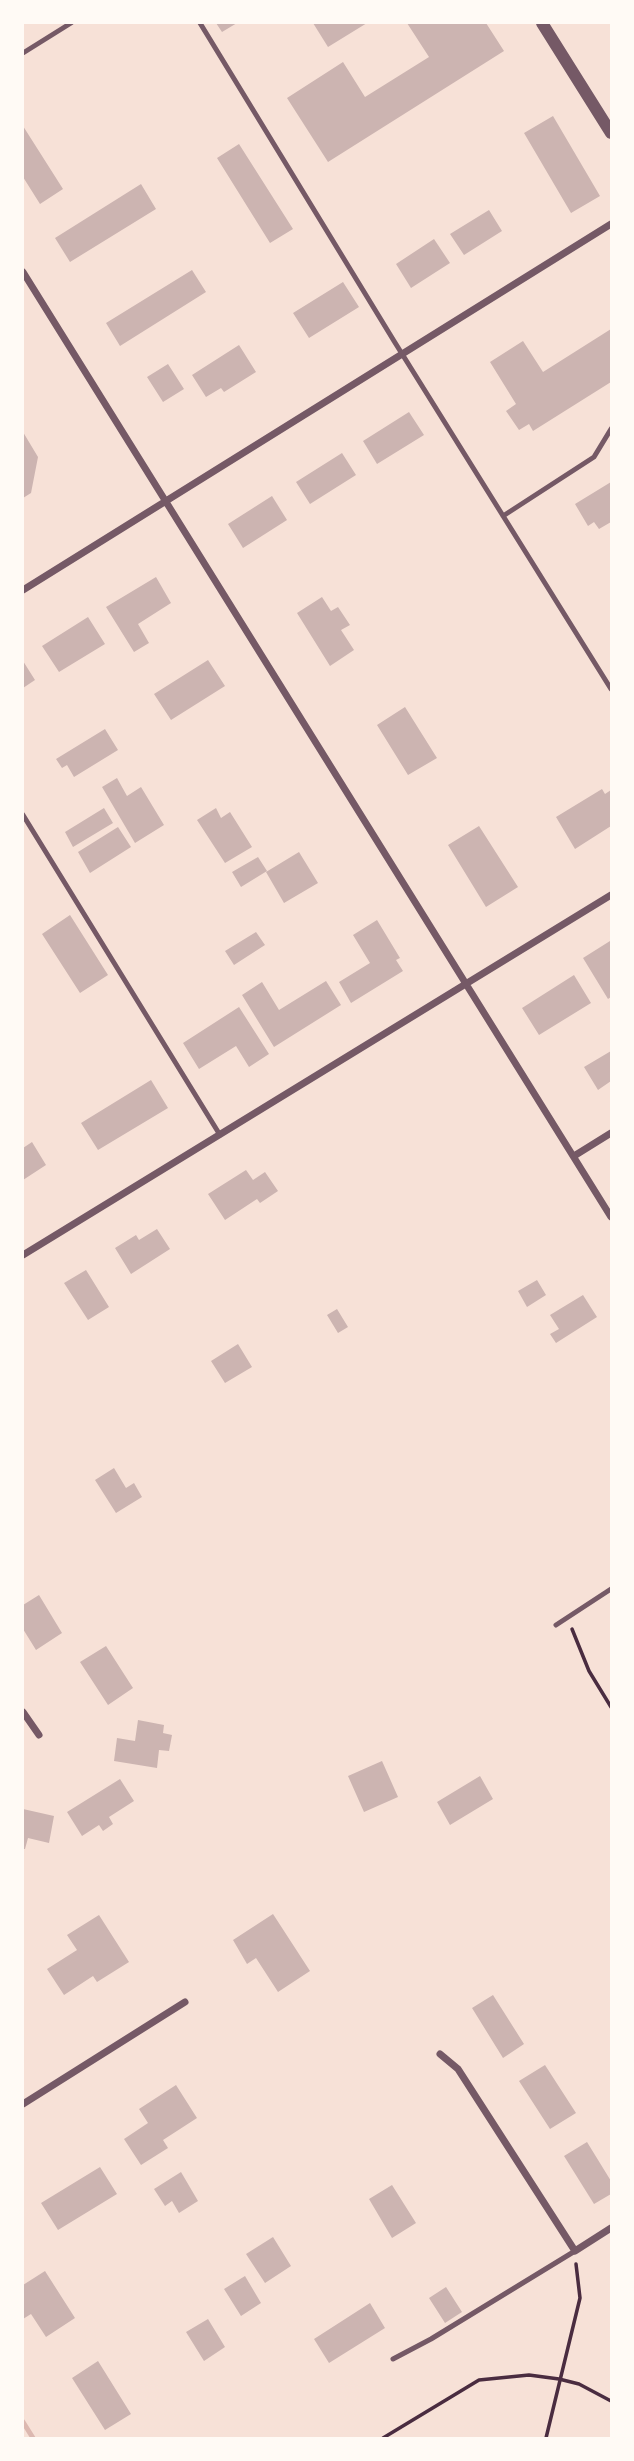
<!DOCTYPE html>
<html>
<head>
<meta charset="utf-8">
<style>
	body { margin:0 }
	#map { position:relative; width:634px; height:2461px; overflow:hidden; background:#f7e1d7; font-family:"Asap Condensed",sans-serif }
	canvas { display:block }
	.frame { position:absolute; inset:0; border:24px solid #fffaf5; pointer-events:none }
</style>
</head>
<body>
<div id="map">
<canvas width="634" height="2461"></canvas>
<div class="frame"></div>
</div>
<script>
const c = document.querySelector('canvas').getContext('2d');
c.lineJoin = 'round';
const poly = rows => new Path2D(rows.map(r => 'M' + r).join(''));
function strokePath(path, color, width, dash) { c.strokeStyle = color; c.lineWidth = width; c.lineCap = dash ? 'butt' : 'round'; c.setLineDash(dash || []); c.stroke(path); }
function fillPath(path, color) { c.fillStyle = color; c.fill(path, 'evenodd'); }
strokePath(poly([
	[23,2422,33,2438]
]), '#dcb8b0', 5);
fillPath(poly([
	[216,23,237,23,222,32],
	[313,23,367,23,328,47],
	[407,23,486,23,504,51,328,162,287,98,343,62,365,97,429,57],
	[553,116,600,196,571,213,524,133],
	[23,126,63,189,40,204,23,177],
	[239,144,293,229,270,243,217,158],
	[141,184,156,209,70,262,55,238],
	[489,210,502,231,464,255,450,234],
	[434,239,450,263,411,288,396,264],
	[192,270,206,292,120,346,106,323],
	[343,282,359,307,309,338,293,313],
	[611,329,611,382,533,431,529,424,519,430,506,411,516,404,490,362,523,341,543,372],
	[239,345,256,372,224,392,221,388,206,397,192,375],
	[168,364,184,389,163,402,147,377],
	[409,412,424,435,377,464,363,441],
	[23,432,38,457,31,493,23,498],
	[342,453,356,475,310,504,296,482],
	[611,482,611,522,599,529,594,522,588,526,575,504],
	[272,496,287,520,243,548,228,524],
	[156,577,171,603,138,624,149,643,134,652,106,607],
	[322,597,331,611,338,607,350,625,341,630,354,650,330,666,297,613],
	[88,617,105,644,59,672,42,646],
	[208,660,225,686,171,720,154,694],
	[23,661,35,680,23,688],
	[405,707,437,758,408,775,377,725],
	[105,729,118,750,74,777,67,765,62,768,56,759],
	[117,778,127,796,141,787,164,825,135,843,102,787],
	[602,789,605,794,611,790,611,826,575,849,556,817],
	[104,808,113,823,73,847,65,832],
	[216,808,221,818,230,812,252,847,225,863,197,820],
	[479,826,518,887,486,907,448,845],
	[118,827,131,847,90,873,78,852],
	[299,852,318,883,284,903,266,872],
	[258,857,267,871,241,887,232,872],
	[70,915,108,975,80,993,42,934],
	[377,920,400,958,396,960,403,971,351,1003,339,982,370,963,353,935],
	[256,932,265,945,234,965,225,951],
	[610,941,611,997,608,999,583,958],
	[574,975,591,1003,539,1035,522,1008],
	[326,981,341,1005,274,1047,242,995,262,982,279,1010],
	[239,1007,269,1054,249,1067,236,1046,199,1069,183,1043],
	[611,1051,611,1081,598,1090,584,1067],
	[151,1080,168,1108,98,1150,81,1123],
	[32,1142,46,1165,23,1180,23,1148],
	[246,1170,253,1180,265,1172,278,1191,260,1203,257,1199,225,1220,208,1194],
	[157,1229,170,1249,131,1274,115,1248,136,1235,139,1240],
	[86,1270,109,1307,88,1320,64,1283],
	[537,1280,546,1295,527,1307,518,1291],
	[583,1295,597,1317,556,1343,550,1334,559,1329,550,1315],
	[337,1309,348,1327,338,1333,327,1315],
	[238,1344,252,1367,225,1383,211,1361],
	[114,1468,126,1488,134,1483,142,1497,116,1513,95,1480],
	[39,1595,62,1633,36,1650,23,1629,23,1605],
	[106,1646,133,1688,108,1705,80,1662],
	[138,1720,164,1725,163,1733,172,1735,169,1751,159,1750,157,1768,114,1761,117,1738,135,1741],
	[382,1761,398,1797,364,1812,348,1776],
	[480,1776,493,1799,450,1825,437,1802],
	[120,1779,134,1801,109,1817,113,1824,103,1831,99,1825,82,1836,67,1812],
	[23,1809,54,1816,49,1843,28,1838,25,1849,23,1849],
	[273,1914,310,1971,278,1992,256,1958,247,1964,233,1940],
	[99,1915,129,1962,97,1982,93,1976,64,1995,47,1969,77,1950,67,1935],
	[493,1995,524,2044,503,2058,472,2008],
	[545,2065,576,2113,550,2129,519,2081],
	[176,2085,197,2118,163,2140,168,2148,141,2165,124,2139,148,2123,139,2109],
	[587,2142,611,2181,611,2194,594,2204,564,2156],
	[100,2167,117,2194,58,2230,41,2203],
	[181,2172,198,2201,179,2213,172,2201,165,2206,154,2189],
	[392,2185,416,2223,392,2238,369,2199],
	[273,2237,291,2266,265,2283,246,2254],
	[45,2271,75,2318,46,2337,31,2314,23,2319,23,2285],
	[245,2276,261,2303,241,2316,224,2289],
	[446,2287,462,2312,445,2323,429,2298],
	[370,2303,385,2328,329,2363,314,2339],
	[208,2319,225,2347,204,2361,186,2332],
	[98,2361,131,2414,105,2430,72,2378]
]), '#ccb4b1');
strokePath(poly([
	[572,1629,589,1671,611,1707],
	[383,2438,479,2380,529,2375,559,2379,579,2384,611,2401],
	[546,2438,580,2298,576,2264]
]), '#4a2c40', 3.5);
strokePath(poly([
	[200,23,394,341,611,689],
	[23,53,71,23],
	[503,516,594,457,611,429],
	[23,815,220,1135],
	[556,1625,611,1589],
	[393,2359,431,2339,575,2251]
]), '#755966', 5);
strokePath(poly([
	[23,272,611,1217],
	[23,590,611,224],
	[574,1156,611,1133],
	[23,1255,611,895],
	[23,1712,39,1735],
	[440,2054,458,2069,575,2251,611,2228],
	[23,2104,185,2002]
]), '#755966', 7);
strokePath(poly([
	[542,23,611,133]
]), '#755966', 12);
</script>
</body>
</html>
